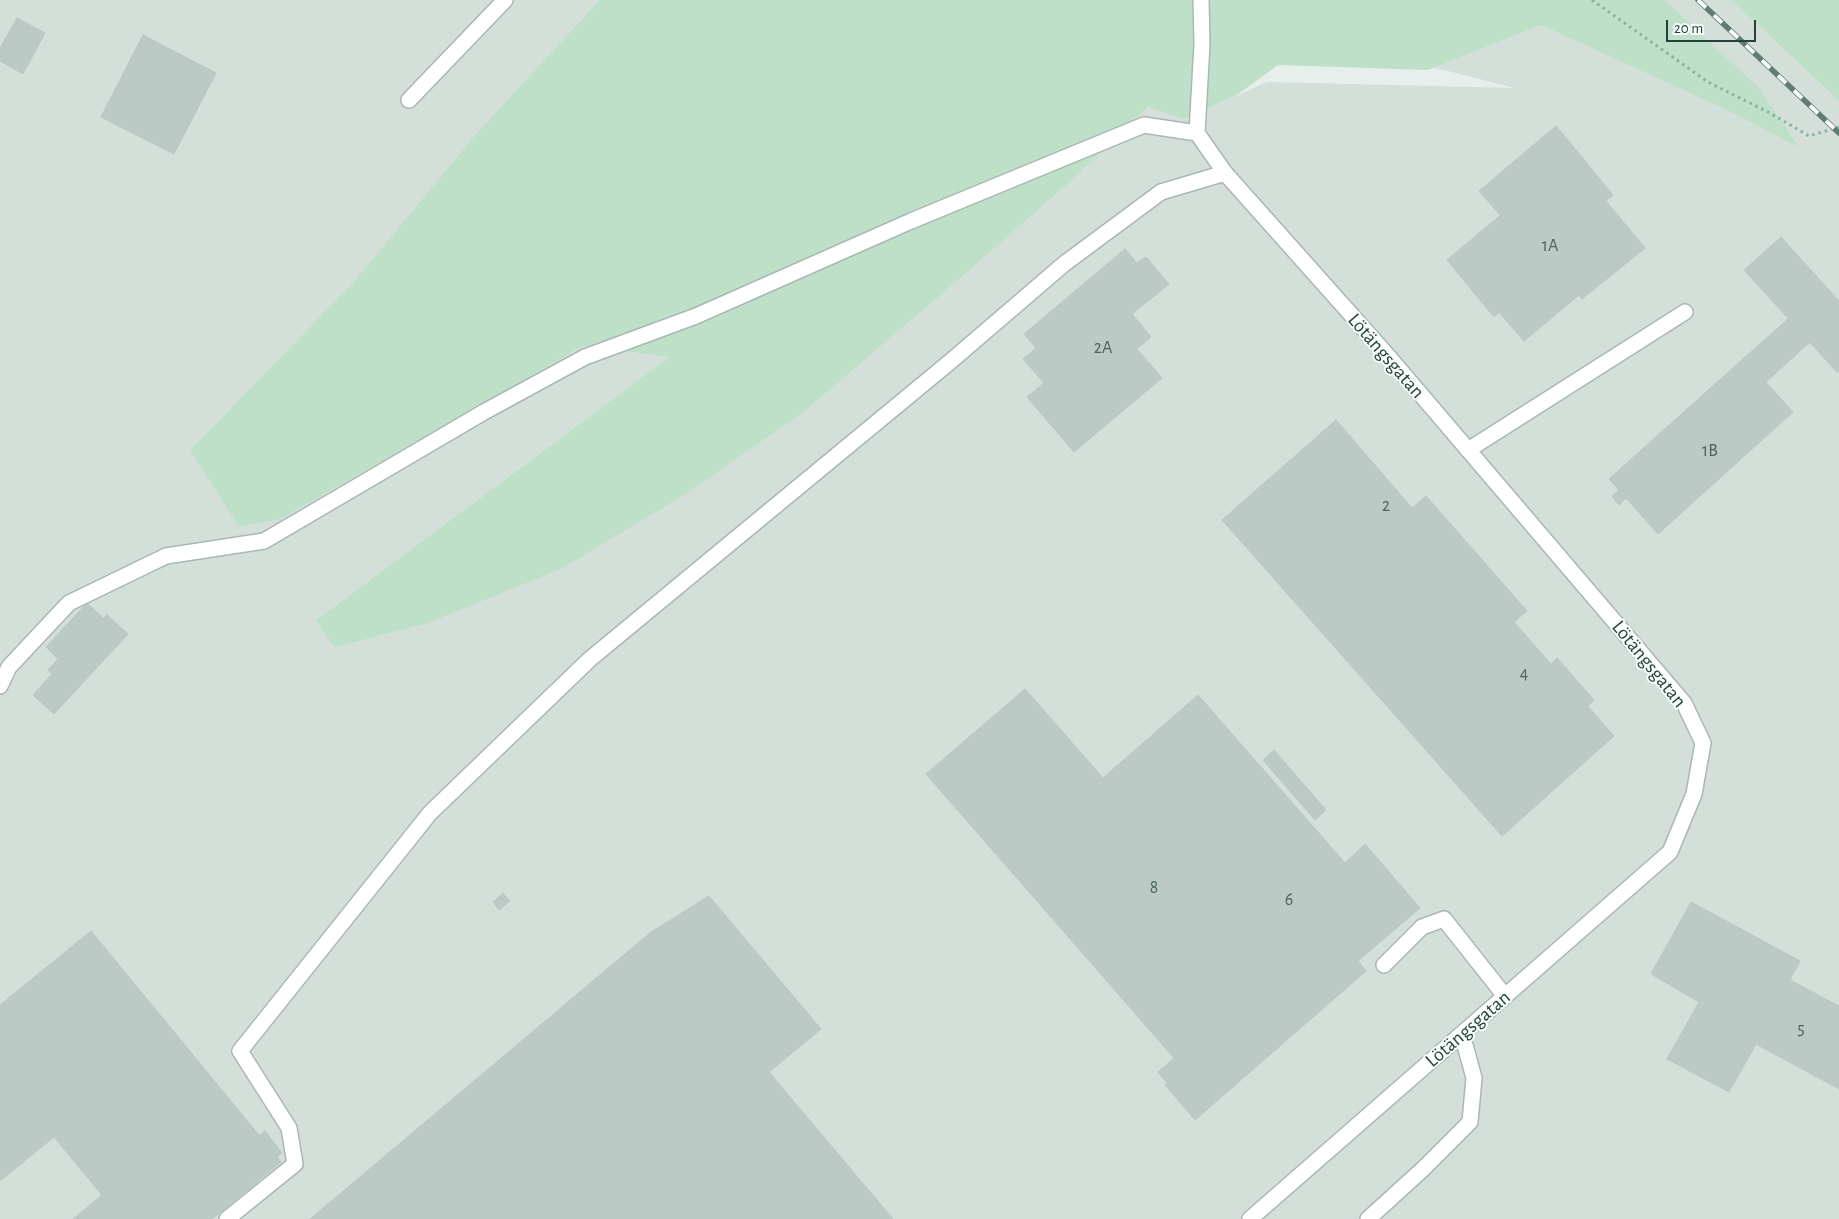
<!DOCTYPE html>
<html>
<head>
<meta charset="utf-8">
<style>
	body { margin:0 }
	#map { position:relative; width:1839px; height:1219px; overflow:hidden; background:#e6efeb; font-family:"Alegreya Sans",sans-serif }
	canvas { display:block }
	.scale { position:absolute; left:1666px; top:20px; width:90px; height:22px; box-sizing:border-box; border:2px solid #24423a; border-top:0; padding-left:6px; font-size:15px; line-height:18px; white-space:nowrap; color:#24423a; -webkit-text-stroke:4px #f7fbf9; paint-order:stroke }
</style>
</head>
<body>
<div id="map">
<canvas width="1839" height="1219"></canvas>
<div class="scale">20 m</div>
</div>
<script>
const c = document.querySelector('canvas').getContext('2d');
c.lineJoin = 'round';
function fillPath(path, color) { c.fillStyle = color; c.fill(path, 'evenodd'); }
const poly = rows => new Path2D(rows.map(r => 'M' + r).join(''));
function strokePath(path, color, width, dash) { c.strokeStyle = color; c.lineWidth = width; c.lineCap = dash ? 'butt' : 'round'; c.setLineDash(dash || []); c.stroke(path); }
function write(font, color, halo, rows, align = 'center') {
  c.font = font + ' "Alegreya Sans",sans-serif'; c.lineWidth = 4; c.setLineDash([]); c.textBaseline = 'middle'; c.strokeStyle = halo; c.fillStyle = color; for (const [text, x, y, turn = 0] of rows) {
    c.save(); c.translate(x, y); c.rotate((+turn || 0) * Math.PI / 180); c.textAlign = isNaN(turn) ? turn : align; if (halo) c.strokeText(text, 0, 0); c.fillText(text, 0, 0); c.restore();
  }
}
fillPath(poly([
	[0,0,1731,0,1839,101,1839,1219,0,1219],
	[1286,30,1515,88,1267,82,1184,119,1148,107,1070,182,963,276,804,412,692,490,317,619,669,357,583,346,281,519,190,450,333,304,361,282]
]), '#d4dfda');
fillPath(poly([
	[600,0,1665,0,1758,87,1799,147,1725,109,1541,25,1428,70,1278,65,1237,95,1184,119,1148,107,1070,182,963,276,804,412,692,490,561,569,425,624,334,647,316,620,669,357,583,346,281,519,239,527,190,450,353,283,477,133],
	[1731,0,1839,0,1839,101]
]), '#bfe0c8');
const building = poly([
	[17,18,45,33,23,74,0,61,0,48,17,18],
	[143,35,216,73,174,154,101,117,143,35],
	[1556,126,1577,151,1500,215,1479,191,1556,126],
	[1577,151,1613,195,1606,201,1645,248,1582,299,1579,295,1524,341,1499,312,1494,317,1447,260,1577,151],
	[1781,237,1839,301,1839,371,1837,372,1744,270,1781,237],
	[1125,249,1137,263,1146,257,1169,284,1132,314,1151,337,1137,349,1162,378,1074,452,1027,397,1044,383,1023,359,1036,348,1024,334,1125,249],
	[1788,319,1810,342,1766,382,1744,358,1788,319],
	[1744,358,1793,412,1658,534,1626,498,1619,505,1612,496,1619,490,1609,479,1744,358],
	[1336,420,1412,508,1426,496,1527,611,1514,622,1614,736,1502,836,1222,520,1336,420],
	[87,603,103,618,107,615,128,634,54,714,33,695,52,674,48,670,58,659,46,647,87,603],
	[1557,658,1594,700,1588,706,1551,664,1557,658],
	[1025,689,1103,778,1198,695,1345,863,1365,844,1420,908,1358,961,1366,971,1195,1120,1165,1085,1167,1083,1158,1072,1174,1058,926,774,1025,689],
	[1274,750,1326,810,1315,820,1263,760,1274,750],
	[503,893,510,901,499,910,493,902,503,893],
	[709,896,821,1029,769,1072,893,1219,310,1219,651,932,709,896],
	[1691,902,1800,961,1790,980,1839,1006,1839,1089,1756,1044,1729,1092,1667,1059,1699,1002,1651,974,1691,902],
	[91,931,281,1162,212,1219,73,1219,102,1195,54,1137,0,1181,0,1005,91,931],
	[265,1131,282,1153,277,1157,259,1136,265,1131]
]);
fillPath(building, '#bbcac4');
strokePath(building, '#b8c9c2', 1);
const service = poly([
	[409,100,505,0],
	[1197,133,1202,44,1201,0],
	[1468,450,1685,312],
	[0,686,9,667,69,603,166,556,264,541,484,412,585,357,696,316,911,221,1144,125,1197,133,1225,173],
	[1384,965,1422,927,1444,919,1505,996],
	[227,1219,295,1164,289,1128,240,1051],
	[1368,1219,1423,1169,1470,1122,1474,1078,1462,1034]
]);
const minor = poly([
	[240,1051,430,813,590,659,951,361,1064,264,1161,192,1225,173,1388,356,1684,703,1703,743,1694,794,1670,852,1250,1219]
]);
strokePath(service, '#a8b8b2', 18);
strokePath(minor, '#a8b8b2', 18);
strokePath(poly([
	[1592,0,1708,82,1770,113,1809,136,1839,127]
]), '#86b3a5', 3, [2.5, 4]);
strokePath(service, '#fff', 15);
strokePath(minor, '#fff', 15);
const rail = poly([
	[1698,0,1839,133]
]);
strokePath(rail, '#5f7d75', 5.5);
strokePath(rail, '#f7fbf9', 4, [11]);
write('18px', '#4a645c', null, [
	["1A",1550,246],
	["2A",1103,348],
	["1B",1710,451],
	["2",1386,506],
	["4",1524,674],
	["8",1154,888],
	["6",1289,900],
	["5",1801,1029]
]);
write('20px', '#24423a', '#f7fbf9', [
	["Lötängsgatan",1386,356,49],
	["Lötängsgatan",1649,664,51],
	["Lötängsgatan",1468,1029,-41]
]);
</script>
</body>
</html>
